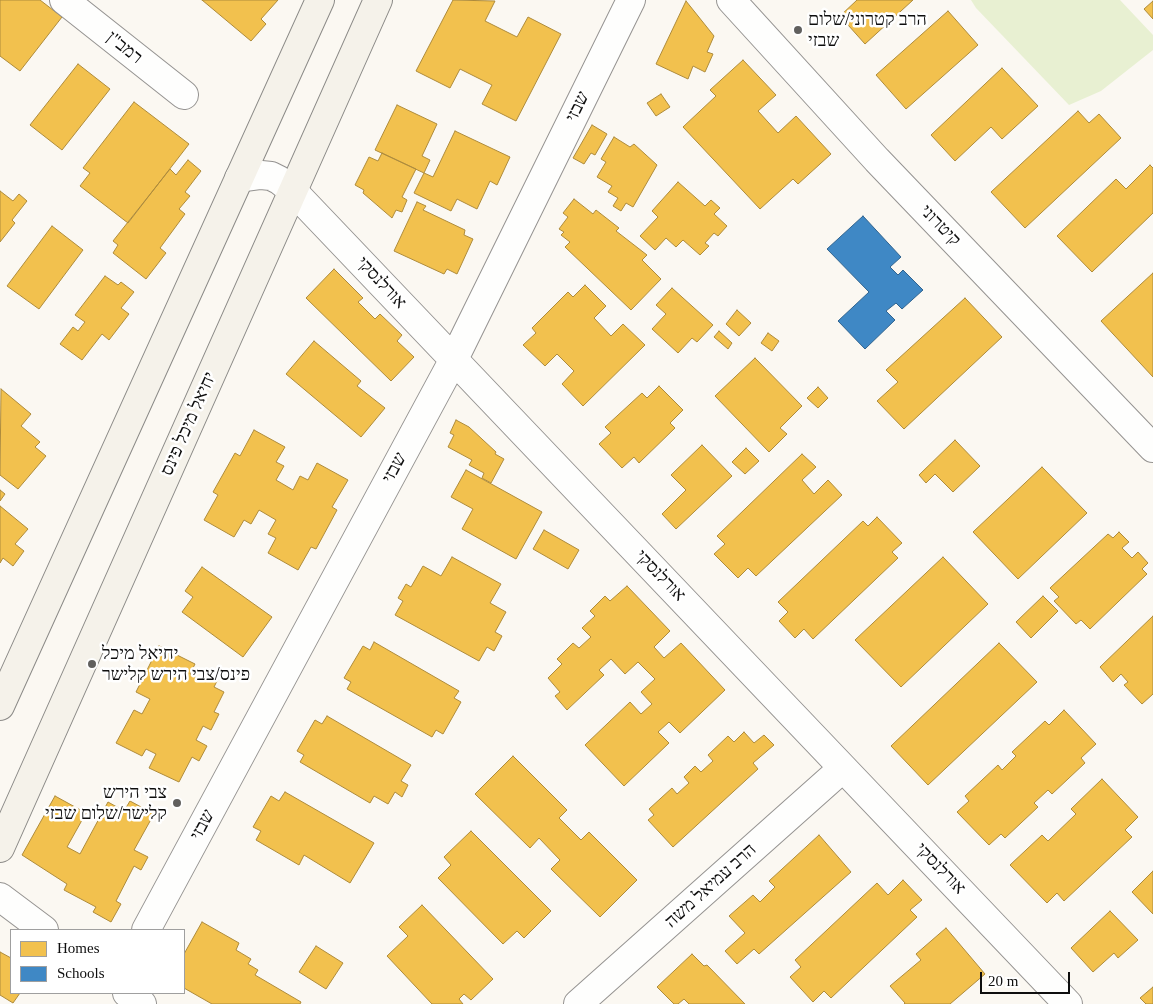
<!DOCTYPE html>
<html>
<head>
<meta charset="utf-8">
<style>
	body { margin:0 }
	#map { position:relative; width:1153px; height:1004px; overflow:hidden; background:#fbf8f2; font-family:"Times New Roman",serif }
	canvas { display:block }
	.legend { position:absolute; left:10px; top:929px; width:175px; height:65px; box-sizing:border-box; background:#fff; border:1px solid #9f9f9f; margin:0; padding:6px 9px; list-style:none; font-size:15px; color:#0e0e0e }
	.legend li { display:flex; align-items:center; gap:10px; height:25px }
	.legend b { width:25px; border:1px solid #9f9f9f }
	.scale { position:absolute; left:980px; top:972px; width:90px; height:22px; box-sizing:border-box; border:2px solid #0e0e0e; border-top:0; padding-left:6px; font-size:15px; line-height:18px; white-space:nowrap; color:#0e0e0e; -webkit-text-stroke:4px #fff; paint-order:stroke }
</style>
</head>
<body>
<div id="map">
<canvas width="1153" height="1004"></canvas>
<ul class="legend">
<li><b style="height:14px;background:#f2c14e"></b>Homes</li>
<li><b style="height:14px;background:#3f88c5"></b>Schools</li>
</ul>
<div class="scale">20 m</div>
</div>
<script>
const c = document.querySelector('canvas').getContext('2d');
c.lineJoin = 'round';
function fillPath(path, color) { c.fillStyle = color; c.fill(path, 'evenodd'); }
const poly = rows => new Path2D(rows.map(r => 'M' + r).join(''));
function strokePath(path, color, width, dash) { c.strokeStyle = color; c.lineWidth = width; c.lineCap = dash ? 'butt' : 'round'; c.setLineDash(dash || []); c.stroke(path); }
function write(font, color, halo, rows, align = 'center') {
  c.font = font + ' "Times New Roman","Noto Sans Hebrew",serif'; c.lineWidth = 5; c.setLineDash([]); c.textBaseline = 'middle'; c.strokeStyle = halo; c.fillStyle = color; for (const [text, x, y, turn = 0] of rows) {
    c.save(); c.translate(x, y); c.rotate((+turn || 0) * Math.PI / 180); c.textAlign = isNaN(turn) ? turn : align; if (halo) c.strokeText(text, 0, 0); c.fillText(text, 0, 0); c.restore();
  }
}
fillPath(poly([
	[971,0,1120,0,1153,35,1153,50,1101,91,1069,105,976,8]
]), '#e8f0d2');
const homes = poly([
	[0,0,40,0,62,17,20,71,0,56,0,0],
	[202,0,278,0,261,19,266,24,251,41,202,0],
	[453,0,495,1,485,21,517,37,528,17,561,34,516,121,482,104,492,85,460,69,450,88,416,71,453,0],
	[857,0,913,0,865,44,840,16,857,0],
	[686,1,714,36,707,52,713,54,705,72,693,66,688,79,656,64,686,1],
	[1153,1,1153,19,1144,9,1153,1],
	[948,11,978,45,906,109,876,75,948,11],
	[743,60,776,95,758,111,778,133,796,116,831,154,798,184,793,179,760,209,683,127,716,96,710,90,743,60],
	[78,64,110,89,62,150,30,125,78,64],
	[1002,68,1038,106,1002,139,991,127,955,161,931,135,1002,68],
	[661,94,670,107,656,116,647,103,661,94],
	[134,102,189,144,128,223,80,186,90,173,83,168,134,102],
	[397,105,437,124,422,156,430,160,424,173,375,150,397,105],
	[1078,111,1089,123,1099,114,1121,138,1025,228,991,192,1078,111],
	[592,125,607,134,595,155,591,153,584,164,573,158,592,125],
	[455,131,510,157,497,185,490,181,477,209,457,199,451,211,414,193,424,173,433,177,455,131],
	[614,137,630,147,634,144,657,165,633,207,626,203,621,211,613,206,618,198,608,192,612,186,597,177,606,162,601,159,614,137],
	[382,153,416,169,402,197,407,200,402,212,396,210,392,218,363,193,364,190,355,185,369,157,378,161,382,153],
	[188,160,201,171,185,192,190,196,179,209,185,214,160,248,166,253,146,279,113,253,118,245,113,241,170,169,176,175,188,160],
	[1150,165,1153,168,1153,213,1092,272,1057,236,1116,179,1126,189,1150,165],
	[678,182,705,206,711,200,720,208,714,214,727,226,718,236,714,233,705,243,709,246,700,255,683,240,676,247,666,238,655,250,640,236,658,217,652,211,678,182],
	[0,191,13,201,19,194,27,201,12,220,15,223,0,242,0,191],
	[574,199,593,214,596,210,619,228,616,231,647,255,642,260,661,279,631,310,565,247,570,242,561,235,564,232,559,229,568,217,563,213,574,199],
	[417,202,426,206,423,210,465,230,464,235,473,239,457,274,447,269,444,274,394,251,417,202],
	[52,226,83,250,39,309,7,286,52,226],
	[334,269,363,298,358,302,375,319,380,314,402,335,397,341,414,357,391,381,306,298,334,269],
	[1153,273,1153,377,1101,321,1153,273],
	[105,276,118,285,121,282,134,292,121,308,129,314,109,340,102,334,82,360,60,344,73,327,78,331,85,322,75,315,105,276],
	[585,285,606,306,594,318,611,336,623,324,645,345,583,406,562,384,574,371,557,354,545,366,523,345,536,333,532,328,568,292,573,297,585,285],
	[672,288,713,325,697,342,692,338,678,353,652,329,666,314,656,305,672,288],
	[965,298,1002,337,904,429,877,401,898,382,886,370,965,298],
	[737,310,751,323,739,336,726,324,737,310],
	[719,331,732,343,728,349,714,337,719,331],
	[768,333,779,341,772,351,761,343,768,333],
	[314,341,361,381,357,386,385,408,361,437,286,374,314,341],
	[755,358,802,406,780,428,787,434,769,452,715,396,755,358],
	[659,386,683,410,670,423,675,428,639,463,634,457,622,468,599,444,611,433,605,427,642,393,647,398,659,386],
	[818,387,828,398,818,408,807,398,818,387],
	[1,389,31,414,21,426,40,442,35,447,46,456,18,489,0,475,1,389],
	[456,420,469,427,496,452,495,454,504,459,491,483,482,478,484,473,469,465,472,460,448,447,454,435,450,433,456,420],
	[254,430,285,447,276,462,284,466,276,480,293,490,300,476,308,480,317,463,348,480,332,507,337,510,316,549,311,547,298,570,268,553,276,538,268,534,276,520,259,510,251,524,244,520,234,537,204,520,218,495,213,492,235,453,240,456,254,430],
	[955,440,980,466,953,492,935,474,926,483,919,475,955,440],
	[702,445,732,476,676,529,662,514,686,490,671,475,702,445],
	[746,448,759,461,745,474,732,462,746,448],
	[802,454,816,467,802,480,814,494,828,480,842,495,756,576,748,568,738,578,714,554,725,544,717,536,802,454],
	[1042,467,1087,513,1018,579,973,532,1042,467],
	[466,470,542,512,516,559,462,529,473,509,451,497,466,470],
	[0,490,5,494,0,501,0,490],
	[0,506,28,529,15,544,24,551,13,566,3,558,0,563,0,506],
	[877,517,902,543,892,552,898,558,813,639,804,629,795,638,779,621,788,612,778,602,863,521,868,526,877,517],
	[544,530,579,550,568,569,533,549,544,530],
	[1119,532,1129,542,1122,548,1132,558,1138,552,1148,563,1142,569,1147,574,1090,629,1081,620,1076,624,1054,601,1059,597,1050,588,1108,534,1113,538,1119,532],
	[452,557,501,584,490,603,506,612,495,632,502,636,494,651,487,647,479,661,395,615,403,601,398,598,406,584,411,587,423,566,441,576,452,557],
	[943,557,988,604,901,687,855,640,943,557],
	[202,567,272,617,243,657,182,612,193,597,185,591,202,567],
	[627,586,670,631,654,647,664,658,681,643,725,690,680,733,669,722,658,732,669,743,624,786,585,745,630,702,641,714,652,704,641,692,655,679,638,662,625,674,611,659,599,670,604,675,567,710,555,696,560,692,548,678,562,664,557,659,573,643,579,648,591,637,582,628,595,616,590,611,605,596,610,601,627,586],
	[1043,596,1058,611,1031,638,1016,622,1043,596],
	[1153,616,1153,694,1142,704,1124,685,1128,682,1121,674,1113,682,1100,667,1153,616],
	[374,642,459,691,454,698,461,702,443,734,436,730,432,737,347,689,351,682,344,678,363,646,370,650,374,642],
	[999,643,1037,682,928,785,891,746,999,643],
	[159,646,195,664,190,674,203,681,206,676,217,681,214,687,224,692,214,712,219,714,211,730,203,726,196,740,207,746,199,761,192,757,179,782,149,768,156,754,146,749,142,756,116,743,134,710,142,714,150,699,136,692,159,646],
	[1064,710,1096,744,1081,758,1085,763,1052,794,1048,790,1034,803,1038,807,1005,838,1001,834,989,845,957,812,969,801,965,796,998,765,1002,770,1016,756,1012,752,1045,721,1049,725,1064,710],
	[327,716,411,765,401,781,408,785,402,797,395,792,388,804,374,796,370,803,300,762,304,755,297,751,315,720,322,724,327,716],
	[744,732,754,743,764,735,774,745,753,763,758,769,673,847,648,820,654,815,649,809,672,788,677,794,689,783,684,777,695,766,701,772,713,761,708,755,728,736,734,742,744,732],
	[513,756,567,810,559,818,581,840,589,832,637,880,600,917,551,869,560,860,539,838,530,848,475,794,513,756],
	[1102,779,1138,817,1125,830,1132,837,1064,901,1057,893,1047,903,1010,865,1042,835,1048,841,1076,814,1071,809,1102,779],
	[285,792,374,843,350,883,304,855,299,865,256,840,261,831,253,827,271,796,279,801,285,792],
	[55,796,86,813,67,847,80,854,108,802,124,811,130,801,154,814,134,850,148,857,141,870,134,866,116,901,121,904,111,922,93,912,96,907,64,890,67,884,22,855,55,796],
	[471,831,551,911,524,938,517,931,503,944,438,878,451,865,444,857,471,831],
	[819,835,851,872,759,954,754,949,737,964,725,951,745,933,729,916,753,895,760,902,775,887,769,881,819,835],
	[1153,871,1153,914,1132,892,1153,871],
	[903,880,922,900,910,910,917,917,831,998,824,991,813,1002,790,977,801,967,795,960,877,883,888,895,903,880],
	[422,905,493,979,471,1000,464,994,459,999,463,1004,432,1004,387,956,408,936,399,927,422,905],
	[1110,911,1138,940,1118,958,1114,953,1093,972,1071,948,1110,911],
	[202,922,239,943,236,950,251,959,248,964,258,970,255,975,301,1002,300,1004,212,1004,184,988,184,954,202,922],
	[946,928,985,974,950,1004,904,1004,905,1003,890,986,921,960,916,954,946,928],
	[316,946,343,963,326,989,299,972,316,946],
	[0,952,11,958,11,993,20,993,13,1003,0,995,0,952],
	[692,954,704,966,707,965,745,1004,689,1004,684,999,678,1004,674,1004,657,987,692,954],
	[1153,987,1153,1004,1146,1004,1140,998,1153,987]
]);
fillPath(homes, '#f2c14e');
strokePath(homes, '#ae8b3b', 1);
const schools = poly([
	[863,216,901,257,890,267,898,275,903,270,923,290,902,309,896,303,886,311,895,320,865,349,838,321,869,292,827,249,863,216]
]);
fillPath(schools, '#3f88c5');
strokePath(schools, '#30638e', 1);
const street = poly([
	[64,0,184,95],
	[731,0,877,160,1153,448],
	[239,178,261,175,271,176,279,180,293,191,1068,1004],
	[0,897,44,930],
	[146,930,454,359,631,0],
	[127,993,142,1004],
	[578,1004,843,768]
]);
const secondary = poly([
	[0,706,320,0],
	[0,848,378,0]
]);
strokePath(street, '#959391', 30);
strokePath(secondary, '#8b8a87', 30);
strokePath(street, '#fefefd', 28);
strokePath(secondary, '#f5f2ea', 28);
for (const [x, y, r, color] of [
	[798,30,5,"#61605e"],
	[92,664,5,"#61605e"],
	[177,803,5,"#61605e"]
]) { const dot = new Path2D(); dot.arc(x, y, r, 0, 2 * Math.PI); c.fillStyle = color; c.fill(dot); strokePath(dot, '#fff', 2); }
write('18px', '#0e0e0e', '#fff', [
	["הרב קטרוני/שלום",808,20],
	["שבזי",808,41],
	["יחיאל מיכל",102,654],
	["פינס/צבי הירש קלישר",102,675],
	["צבי הירש",167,793,"right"],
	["קלישר/שלום שבזי",167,814,"right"]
], 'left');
write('18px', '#0e0e0e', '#fff', [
	["רמב\"ן",124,48,39],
	["שבזי",578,107,-64],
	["קיטרוני",940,226,46],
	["אורלנסקי",381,283,47],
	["יחיאל מיכל פינס",189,424,-66],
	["שבזי",395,468,-62],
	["אורלנסקי",660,576,46],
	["שבזי",203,825,-62],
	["אורלנסקי",940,869,46],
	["הרב עמיאל משה",711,886,-42]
]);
</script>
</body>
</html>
